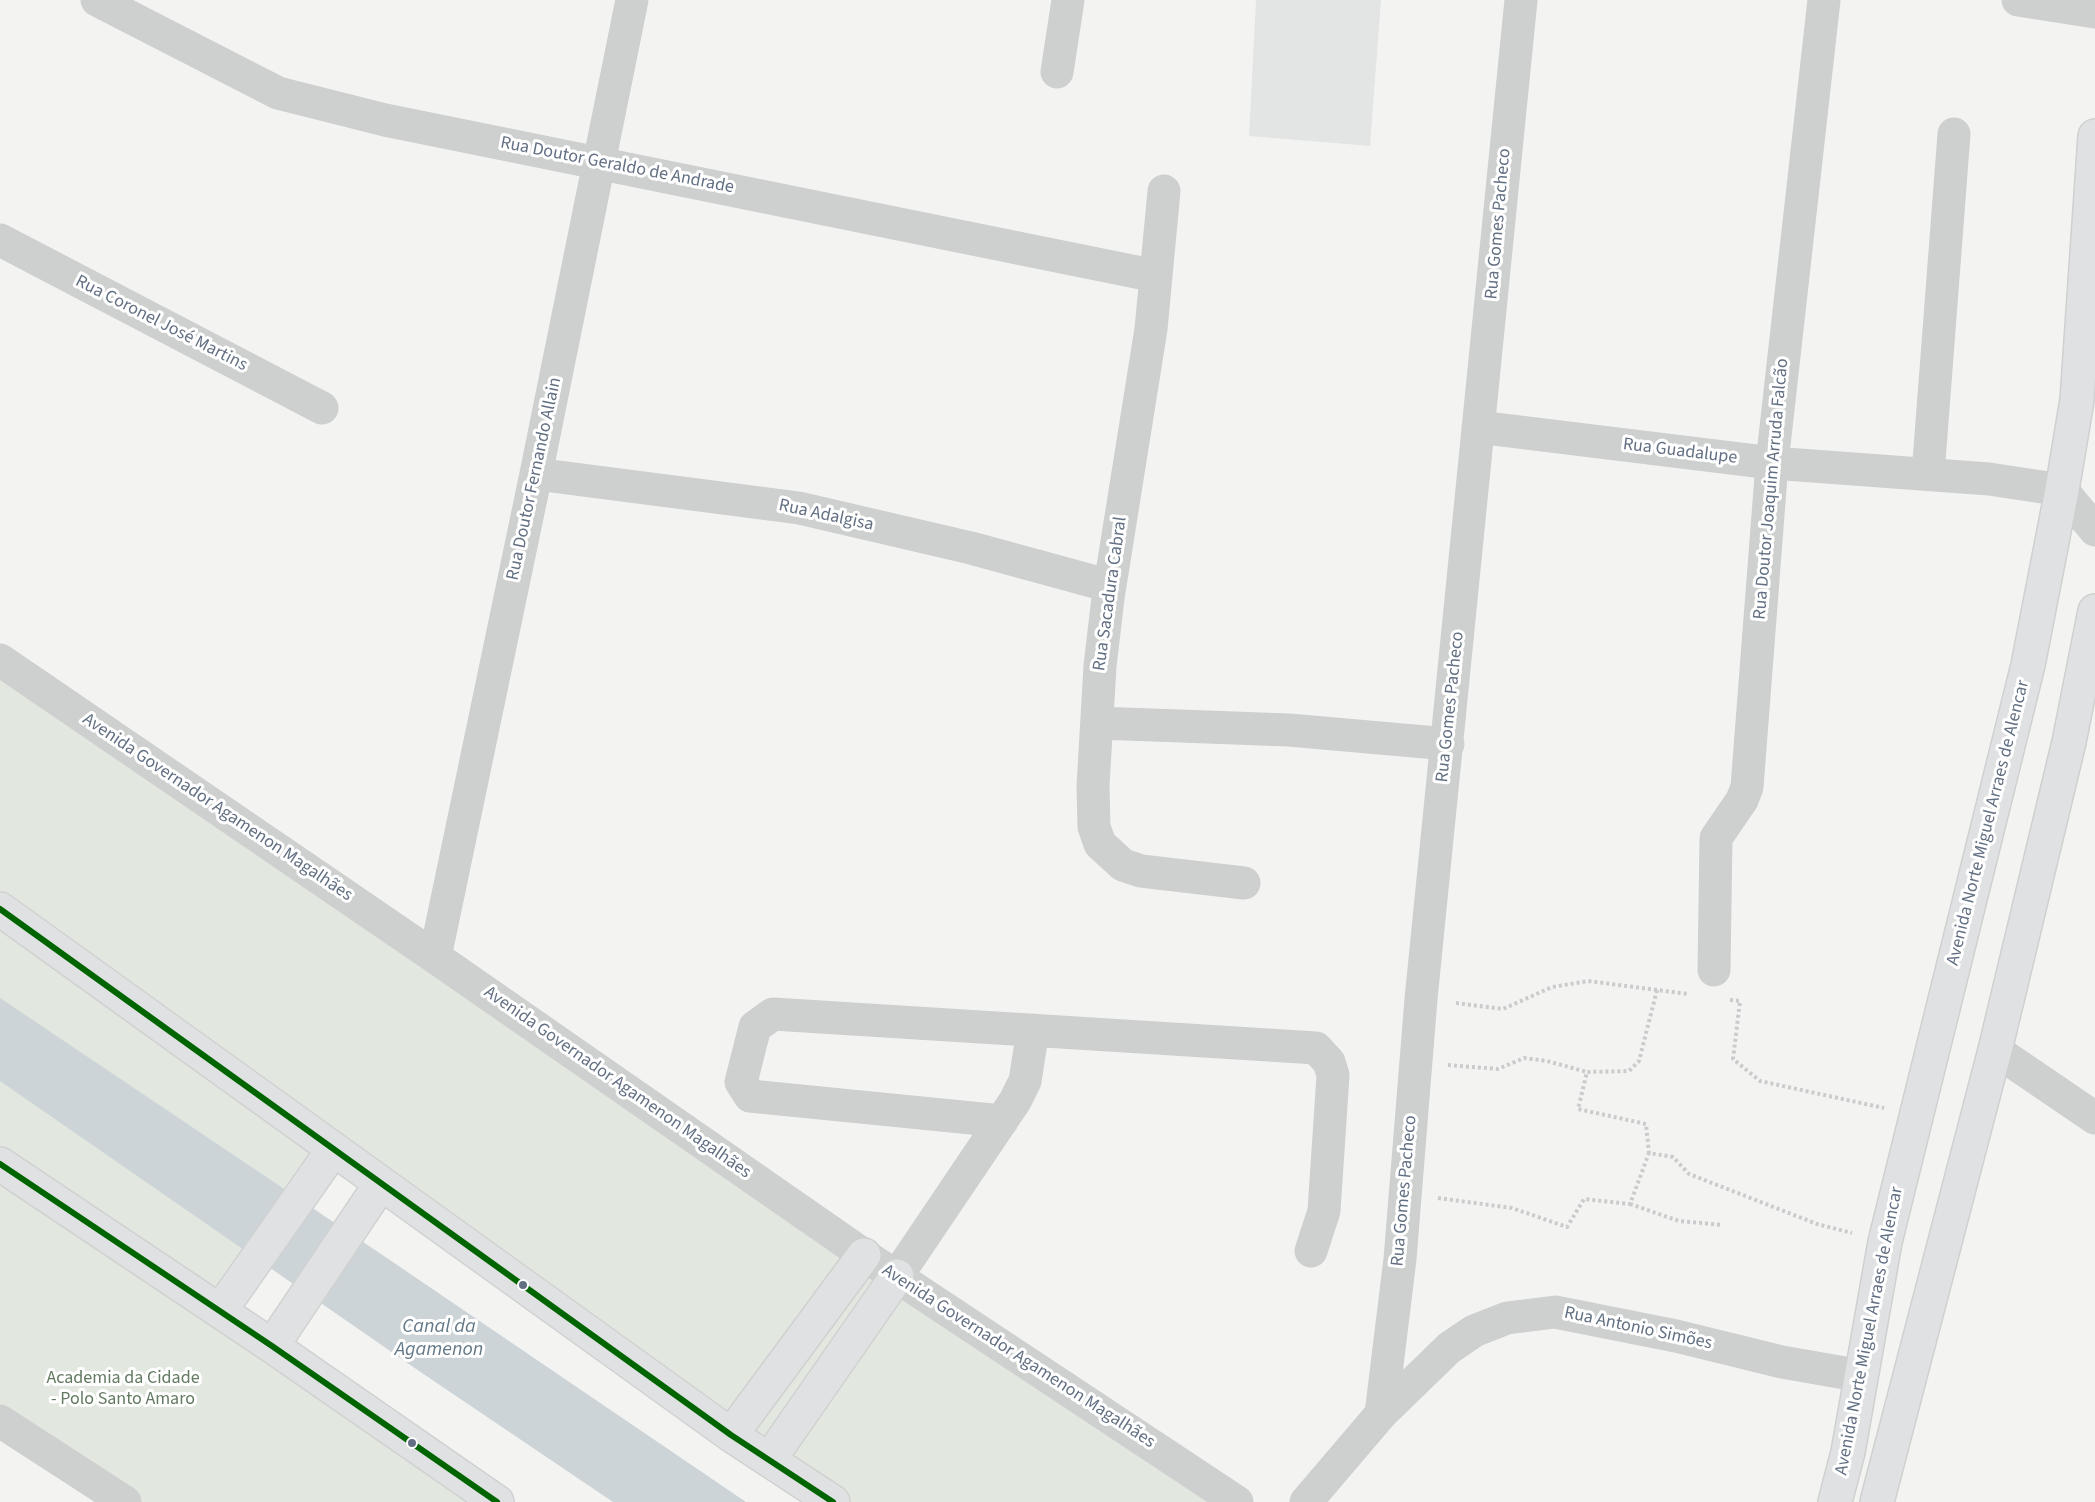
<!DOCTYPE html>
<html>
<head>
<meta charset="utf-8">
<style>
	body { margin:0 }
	canvas { display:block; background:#f3f4f2 }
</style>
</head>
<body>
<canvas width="2095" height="1502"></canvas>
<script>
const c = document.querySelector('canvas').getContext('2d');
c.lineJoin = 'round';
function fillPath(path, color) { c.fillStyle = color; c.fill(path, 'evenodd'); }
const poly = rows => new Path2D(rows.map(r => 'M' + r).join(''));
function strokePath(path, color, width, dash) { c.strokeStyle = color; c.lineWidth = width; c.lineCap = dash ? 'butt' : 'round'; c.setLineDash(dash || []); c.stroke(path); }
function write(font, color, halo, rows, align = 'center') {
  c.font = font + ' "Source Sans 3",sans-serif'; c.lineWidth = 6; c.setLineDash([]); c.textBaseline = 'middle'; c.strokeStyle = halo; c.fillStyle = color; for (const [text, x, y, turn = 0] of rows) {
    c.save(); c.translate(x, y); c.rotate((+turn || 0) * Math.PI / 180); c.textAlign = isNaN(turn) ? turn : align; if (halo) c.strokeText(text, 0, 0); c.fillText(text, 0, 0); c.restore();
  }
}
fillPath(poly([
	[1256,0,1381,0,1370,146,1249,136]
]), '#e3e5e5');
fillPath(poly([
	[0,677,1226,1502,833,1502,333,1150,220,1311,497,1502,125,1502,0,1421]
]), '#e2e7e0');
fillPath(poly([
	[0,998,381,1254,746,1502,613,1502,419,1371,0,1081]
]), '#cdd4d8');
const major = poly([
	[1835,1502,1848,1452,1885,1242,2028,665,2062,490,2077,400,2095,136],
	[1877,1502,1995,1050,2069,742,2095,611]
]);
const highway = poly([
	[0,909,731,1435,833,1502],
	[0,1164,272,1346,497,1502],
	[220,1311,333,1150],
	[272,1346,380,1185],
	[731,1435,864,1255],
	[769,1460,897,1276]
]);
strokePath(major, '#cfd0d0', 36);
strokePath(highway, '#d0d1d1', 36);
strokePath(poly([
	[1657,990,1639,1061,1629,1071,1587,1072,1578,1109,1646,1124,1649,1153,1673,1157,1689,1174,1817,1224,1852,1233],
	[1730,1000,1740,1001,1733,1059,1760,1081,1884,1108],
	[1456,1003,1503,1009,1552,987,1588,981,1688,994],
	[1448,1065,1498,1069,1524,1058,1547,1061,1587,1072],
	[1438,1198,1512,1208,1567,1227,1584,1199,1630,1204,1649,1153],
	[1630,1204,1679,1221,1723,1225]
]), '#cacbcc', 4, [3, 3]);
strokePath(poly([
	[97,0,278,93,385,120,1156,276],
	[2018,0,2095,12],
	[1057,72,1068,0],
	[1164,191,1151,329,1108,598,1100,666,1093,786,1094,827,1100,844,1123,865,1141,871,1244,883],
	[0,240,322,408],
	[1478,427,1772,463,1989,479,2062,490,2095,530],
	[536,474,799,508,971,548,1110,586],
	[1928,474,1954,134],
	[0,660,435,957,864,1255,1237,1502],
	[1097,723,1289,730,1448,744],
	[435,957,536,474,632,0],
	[1714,970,1716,838,1742,800,1747,787,1772,463,1824,0],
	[1995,1050,2095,1118],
	[1002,1121,750,1096,741,1082,755,1027,773,1014,1316,1048,1329,1062,1333,1075,1324,1211,1311,1251],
	[897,1276,1015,1101,1025,1081,1033,1030],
	[1381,1414,1400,1259,1421,999,1521,0],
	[0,1421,125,1502],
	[1306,1502,1381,1414,1449,1348,1474,1331,1507,1318,1555,1312,1676,1336,1782,1362,1862,1376]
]), '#cecfcf', 33);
strokePath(major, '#e0e1e2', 33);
strokePath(highway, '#e0e1e2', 33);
strokePath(poly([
	[0,909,731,1435,833,1502],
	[0,1164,272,1346,497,1502]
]), '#006400', 6);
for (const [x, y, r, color] of [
	[523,1285,5,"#637083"],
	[412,1443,5,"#637083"]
]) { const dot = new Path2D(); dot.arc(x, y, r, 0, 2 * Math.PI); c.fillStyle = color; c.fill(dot); strokePath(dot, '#fff', 2); }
write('18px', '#637083', '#fff', [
	["Rua Doutor Geraldo de Andrade",617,166,11],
	["Rua Gomes Pacheco",1499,224,-85],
	["Rua Coronel José Martins",161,324,27],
	["Rua Guadalupe",1680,452,7],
	["Rua Doutor Fernando Allain",535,479,-78],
	["Rua Doutor Joaquim Arruda Falcão",1772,489,-85],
	["Rua Adalgisa",826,516,12],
	["Rua Sacadura Cabral",1111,594,-82],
	["Rua Gomes Pacheco",1451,707,-84],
	["Avenida Governador Agamenon Magalhães",217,808,34],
	["Avenida Norte Miguel Arraes de Alencar",1989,823,-76],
	["Avenida Governador Agamenon Magalhães",617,1083,35],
	["Rua Gomes Pacheco",1405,1191,-85],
	["Rua Antonio Simões",1638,1329,12],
	["Avenida Norte Miguel Arraes de Alencar",1870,1331,-79],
	["Avenida Governador Agamenon Magalhães",1018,1357,33]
]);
write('18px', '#637a62', '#fff', [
	["Academia da Cidade",123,1379],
	["- Polo Santo Amaro",123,1400]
]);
write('italic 20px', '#637887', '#fff', [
	["Canal da",439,1328],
	["Agamenon",439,1351]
]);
</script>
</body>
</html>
